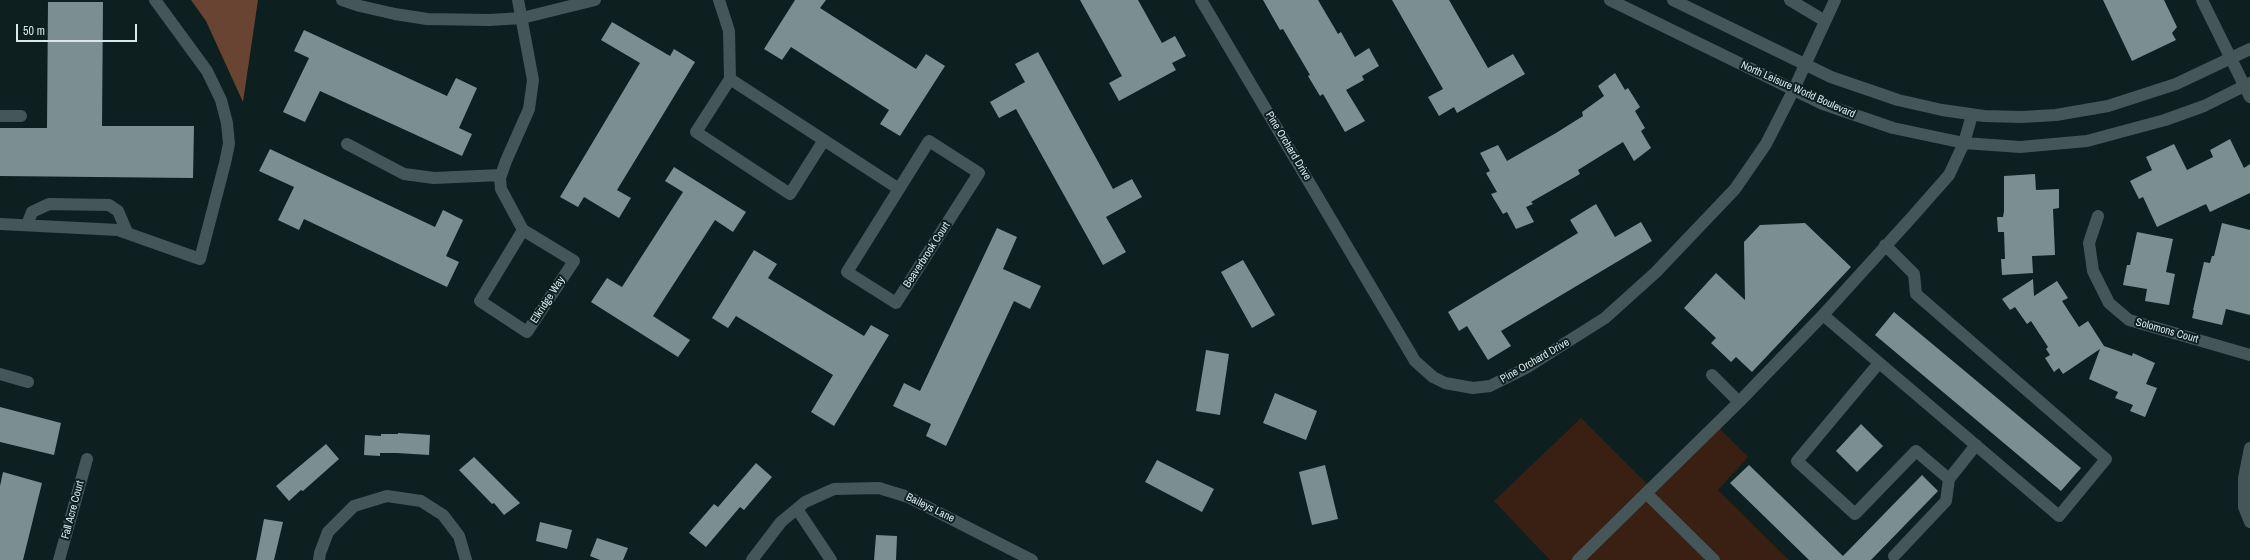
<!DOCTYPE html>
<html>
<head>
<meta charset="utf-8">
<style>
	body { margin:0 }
	#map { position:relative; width:2250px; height:560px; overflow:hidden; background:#0e1f20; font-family:"Archivo Narrow",sans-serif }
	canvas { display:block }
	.scale { position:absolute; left:16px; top:24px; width:121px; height:18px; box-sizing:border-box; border:2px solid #dce7e8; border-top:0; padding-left:5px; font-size:12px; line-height:14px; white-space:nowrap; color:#dce7e8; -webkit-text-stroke:3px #0e1f20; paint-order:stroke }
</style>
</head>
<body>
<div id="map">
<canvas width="2250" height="560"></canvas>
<div class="scale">50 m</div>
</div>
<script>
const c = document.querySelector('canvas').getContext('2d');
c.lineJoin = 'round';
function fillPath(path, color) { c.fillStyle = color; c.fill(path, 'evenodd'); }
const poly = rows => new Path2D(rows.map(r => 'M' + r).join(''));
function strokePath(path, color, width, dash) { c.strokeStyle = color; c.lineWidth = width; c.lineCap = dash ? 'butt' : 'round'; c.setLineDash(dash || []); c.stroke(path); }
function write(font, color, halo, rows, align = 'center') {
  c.font = font + ' "Archivo Narrow",sans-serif'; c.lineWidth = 4; c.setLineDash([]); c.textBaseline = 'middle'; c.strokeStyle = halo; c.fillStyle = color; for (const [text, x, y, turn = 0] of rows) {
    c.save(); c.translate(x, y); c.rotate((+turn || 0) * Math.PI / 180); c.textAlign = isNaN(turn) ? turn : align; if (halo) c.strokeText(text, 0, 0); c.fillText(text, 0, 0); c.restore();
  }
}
fillPath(poly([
	[1581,418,1655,492,1719,428,1748,457,1718,490,1789,560,1550,560,1494,501]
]), '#3a2012');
fillPath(poly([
	[191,0,258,0,243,102,206,21]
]), '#694432');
fillPath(poly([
	[795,0,826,0,820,8,916,69,926,54,945,66,900,136,880,124,889,110,791,47,782,60,764,49],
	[1080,0,1138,0,1162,43,1175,36,1186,56,1172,63,1176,70,1119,101,1109,83,1122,76],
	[1263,0,1318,0,1338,34,1341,32,1355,57,1369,48,1379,66,1362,76,1364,80,1346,90,1365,121,1345,132,1323,94,1320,96,1308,76,1310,75,1283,29,1280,30],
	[1392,0,1449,0,1488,68,1513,54,1525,74,1457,113,1454,107,1439,116,1428,97,1443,89],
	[2103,0,2164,0,2177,27,2172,33,2176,40,2132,61],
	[48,2,103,2,102,126,194,126,193,178,0,176,0,128,47,128],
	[612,22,670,56,674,49,695,62,617,190,631,198,619,218,584,197,578,207,560,197,640,63,601,40],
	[304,30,447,96,456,78,477,88,459,128,472,134,462,156,320,91,305,122,283,112,309,58,294,51],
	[1038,52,1113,189,1132,179,1142,197,1106,217,1126,252,1103,265,1016,109,999,118,990,102,1025,82,1015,64],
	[1615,73,1625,90,1628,88,1640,107,1635,111,1645,128,1641,131,1651,148,1634,161,1623,142,1578,170,1580,174,1531,202,1533,204,1526,207,1534,222,1516,229,1507,212,1503,214,1491,194,1497,192,1486,173,1490,171,1480,153,1498,145,1507,161,1556,133,1583,116,1582,112,1604,96,1598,86],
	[2230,139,2244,168,2250,164,2250,193,2210,212,2206,204,2157,227,2143,197,2139,199,2130,181,2152,170,2146,157,2174,144,2187,170,2213,157,2210,150],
	[270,149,435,227,443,210,463,220,446,256,459,262,447,287,304,219,299,230,278,220,294,187,259,171],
	[674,167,746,212,733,232,715,220,653,316,690,340,678,357,591,302,607,278,622,287,683,192,665,181],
	[2035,174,2036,190,2059,189,2059,208,2053,209,2055,255,2032,256,2033,273,2002,275,2001,259,2005,259,2004,232,1998,232,1997,217,2003,217,2004,211,2004,176],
	[1596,204,1615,237,1641,222,1652,241,1501,331,1511,346,1488,360,1467,326,1459,331,1448,312,1578,233,1570,220],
	[1805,223,1851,267,1752,372,1736,357,1731,362,1711,343,1716,338,1684,308,1716,273,1745,300,1744,242,1760,225],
	[2222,223,2250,230,2250,315,2226,309,2222,325,2192,318,2194,310,2193,310,2204,262,2210,263,2212,256,2214,256],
	[997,228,1017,237,1003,269,1041,286,1030,309,1014,301,946,446,926,436,931,424,893,406,904,383,920,391],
	[2137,232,2173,239,2166,272,2175,274,2169,305,2145,301,2147,289,2123,285,2127,265,2130,265],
	[754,250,777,264,768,278,864,336,871,325,889,335,834,426,811,412,833,375,736,316,728,328,712,318],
	[1243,260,1275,315,1252,328,1221,272],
	[2033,279,2034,296,2057,281,2068,298,2062,301,2079,327,2088,321,2104,346,2132,356,2133,353,2155,363,2146,384,2157,388,2145,417,2130,411,2133,405,2115,398,2118,392,2089,379,2100,349,2063,374,2059,368,2054,372,2045,358,2050,355,2046,349,2048,347,2031,321,2027,324,2015,307,2010,310,2002,299],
	[1894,312,2081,468,2061,491,1875,335],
	[1206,350,1229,354,1220,415,1196,411],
	[1275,393,1317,411,1306,440,1263,423],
	[0,407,61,423,54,455,0,442],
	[1861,424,1883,446,1857,472,1836,451],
	[398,433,430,435,429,455,397,453,380,453,380,456,364,455,365,435,381,436,381,434,398,434],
	[326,444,339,459,303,491,301,490,289,501,276,486],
	[474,457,520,503,504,515,494,503,492,504,459,470],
	[1157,460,1214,489,1202,512,1145,482],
	[756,463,772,477,744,510,740,507,706,547,689,533,714,504,718,507],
	[1325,465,1338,519,1312,525,1299,472],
	[1749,465,1843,556,1922,475,1938,491,1871,560,1809,560,1730,483],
	[3,472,42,483,23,560,0,560,0,486],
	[264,519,283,522,274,560,256,560],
	[540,522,572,530,567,549,536,541],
	[876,535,897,536,896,560,874,560],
	[597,538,628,548,623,560,600,560,590,556]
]), '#7b8f91');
strokePath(poly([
	[342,0,360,6,395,14,427,19,489,20,522,18,595,0],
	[518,0,533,80,529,109,506,161,500,178,501,189,523,230,574,261,527,332,480,301,523,230],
	[719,0,729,31,730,79,899,189],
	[1201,0,1415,361,1433,377,1445,383,1473,388,1490,386,1526,368,1605,318,1656,272,1735,189,1766,144,1793,91,1835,0],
	[1610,0,1823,104,1893,128,1964,143,2020,147,2087,141,2165,120,2204,106,2250,83],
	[1673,0,1831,77,1898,100,1942,110,1984,116,2022,117,2056,115,2108,106,2176,84,2250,49],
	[1790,0,1825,21],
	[2202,0,2250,97],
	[730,79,696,132,790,194,824,140],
	[0,116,21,116],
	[929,141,979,173,896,303,847,272,929,141],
	[347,144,404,174,434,178,501,175],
	[2098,216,2089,243,2093,271,2109,303,2129,320,2250,355],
	[0,224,118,230,200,259,225,163,229,144,227,123,221,100,207,71,155,0],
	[27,225,32,212,49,204,109,205,118,211,127,232],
	[1823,315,2059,516,2106,459,1916,294,1914,274,1885,245],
	[1879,363,1797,461,1855,514,1916,451,1949,479],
	[0,374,28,382],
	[1712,375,1739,402],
	[2250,448,2244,478,2244,507,2250,522],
	[1646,493,1714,560],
	[797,509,831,560],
	[1894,556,1946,501,1949,479,1976,445],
	[59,560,87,459],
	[319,560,320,553,328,532,354,506,387,496,421,501,443,515,459,536,466,560],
	[752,560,781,522,805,502,834,489,879,488,908,497,1032,560],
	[1578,560,1739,402,1823,315,1912,217,1949,175,1964,143,1972,115]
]), '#445658', 12);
write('11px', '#dce7e8', '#0e1f20', [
	["North Leisure World Boulevard",1798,90,24],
	["Pine Orchard Drive",1288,146,59],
	["Beaverbrook Court",927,255,-57],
	["Elkridge Way",548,300,-57],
	["Solomons Court",2167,331,16],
	["Pine Orchard Drive",1535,361,-30],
	["Baileys Lane",930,508,26],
	["Fall Acre Court",73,510,-75]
]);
</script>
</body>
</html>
